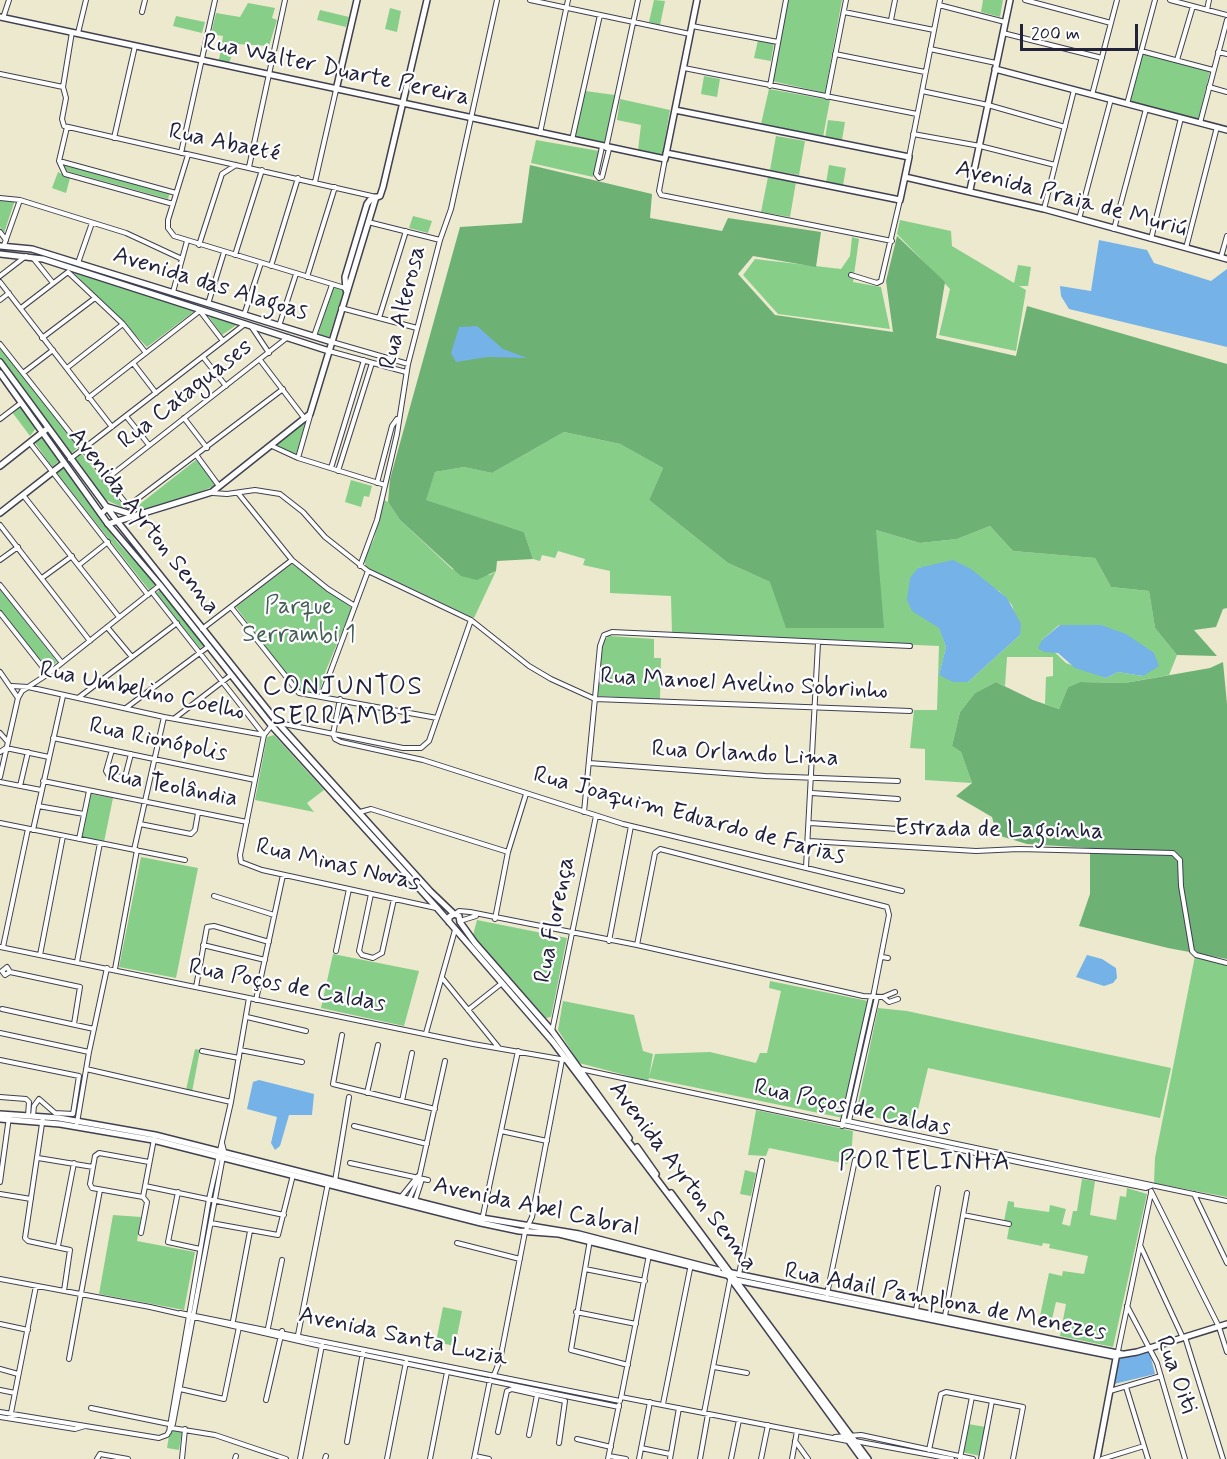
<!DOCTYPE html>
<html>
<head>
<meta charset="utf-8">
<style>
	body { margin:0 }
	#map { position:relative; width:1227px; height:1459px; overflow:hidden; background:#ede9cf; font-family:Mynerve,sans-serif }
	canvas { display:block }
	.scale { position:absolute; left:1020px; top:24px; width:118px; height:27px; box-sizing:border-box; border:3px solid #22223b; border-top:0; padding-left:8px; font-size:18px; line-height:21px; white-space:nowrap; color:#22223b; -webkit-text-stroke:4px #fff; paint-order:stroke }
</style>
</head>
<body>
<div id="map">
<canvas width="1227" height="1459"></canvas>
<div class="scale">200 m</div>
</div>
<script>
const c = document.querySelector('canvas').getContext('2d');
c.lineJoin = 'round';
function fillPath(path, color) { c.fillStyle = color; c.fill(path, 'evenodd'); }
const poly = rows => new Path2D(rows.map(r => 'M' + r).join(''));
function strokePath(path, color, width, dash) { c.strokeStyle = color; c.lineWidth = width; c.lineCap = dash ? 'butt' : 'round'; c.setLineDash(dash || []); c.stroke(path); }
function write(font, color, halo, rows, align = 'center') {
  c.font = font + ' Mynerve,sans-serif'; c.lineWidth = 4.5; c.setLineDash([]); c.textBaseline = 'middle'; c.strokeStyle = halo; c.fillStyle = color; for (const [text, x, y, turn = 0] of rows) {
    c.save(); c.translate(x, y); c.rotate((+turn || 0) * Math.PI / 180); c.textAlign = isNaN(turn) ? turn : align; if (halo) c.strokeText(text, 0, 0); c.fillText(text, 0, 0); c.restore();
  }
}
fillPath(poly([
	[654,0,665,1,660,25,649,22],
	[788,0,842,0,825,93,772,81],
	[983,0,1003,0,1000,17,981,12],
	[248,3,275,8,272,18,277,20,269,46,236,44,229,63,219,60,223,36,211,34,216,13,240,17],
	[390,8,401,11,397,32,385,29],
	[320,10,349,17,346,27,317,20],
	[176,16,205,22,202,33,173,26],
	[758,40,774,43,771,61,754,58],
	[1143,54,1210,71,1198,120,1130,102],
	[704,76,720,79,717,97,701,94],
	[769,89,830,100,823,137,761,124],
	[585,91,615,95,605,143,575,137],
	[620,99,670,110,662,155,638,150,641,125,617,120],
	[828,120,845,122,842,140,825,138],
	[776,136,805,141,799,175,770,170],
	[536,140,599,151,593,177,531,163],
	[65,164,170,192,168,199,63,170],
	[829,165,846,168,843,185,826,183],
	[58,172,70,178,66,193,52,188],
	[768,177,796,182,790,217,761,212],
	[0,199,15,200,4,233,0,227],
	[413,216,432,221,428,233,409,228],
	[900,220,951,231,952,246,1014,283,1018,265,1031,267,1028,286,1019,286,1026,290,1016,351,939,335,950,289,897,234],
	[852,237,859,239,853,282,881,287,890,329,778,314,743,275,755,259,841,269,850,256],
	[72,271,196,310,147,347],
	[333,286,344,289,329,337,318,334],
	[206,313,238,324,222,335],
	[0,347,78,447,71,454,0,358],
	[20,404,37,427,30,436,12,412],
	[306,420,296,455,273,447],
	[564,432,620,444,663,468,649,500,728,563,770,582,876,530,920,543,957,539,990,526,1013,551,1095,558,1111,587,1149,591,1155,628,1177,655,1169,675,1125,683,1080,682,1068,687,1059,709,1045,704,1046,677,1053,676,1053,657,1007,657,1005,686,996,682,975,693,960,712,952,746,961,752,972,783,925,780,925,749,910,748,914,710,937,710,939,646,672,634,671,596,610,593,610,571,583,565,585,559,558,551,555,558,542,555,540,561,533,559,524,532,425,500,435,472,464,467,492,473],
	[940,565,999,591,1012,605,1020,635,968,682,939,675,946,647,918,568],
	[1059,625,1101,625,1143,676,1118,672,1106,678,1066,663,1042,640],
	[41,434,59,461,52,467,33,440],
	[81,453,126,509,106,500,73,459],
	[196,460,216,482,214,486,183,499,134,513,131,511],
	[65,465,117,542,156,584,149,590,56,472],
	[351,480,372,486,369,497,364,496,361,507,345,502],
	[384,500,388,502,400,520,452,569,490,575,496,571,474,618,366,567,364,559,374,539],
	[292,564,352,608,324,675,319,695,304,692,295,687,236,607],
	[0,589,57,662,47,670,0,610],
	[161,589,206,644,200,648,156,593],
	[609,636,654,639,654,658,661,658,660,699,598,696,602,641],
	[274,735,324,790,307,803,314,812,255,800,267,737],
	[91,794,113,798,104,842,82,837],
	[141,857,198,868,176,978,119,967],
	[477,920,567,938,551,1017,546,1018,473,935],
	[333,954,419,971,404,1026,321,1008],
	[1195,956,1227,965,1227,1197,1154,1183,1155,1158],
	[770,981,868,1001,843,1118,649,1078,648,1081,579,1063,558,1030,563,1001,634,1015,643,1051,653,1054,649,1077,655,1054,710,1052,756,1063,760,1053,767,1053,781,991,769,988],
	[878,1008,907,1011,1171,1068,1160,1118,928,1068,914,1126,856,1113],
	[195,1049,200,1050,192,1092,186,1090],
	[756,1110,853,1131,851,1158,847,1164,769,1148,766,1156,748,1155],
	[745,1170,756,1173,751,1196,740,1194],
	[1082,1179,1095,1181,1090,1215,1116,1220,1120,1196,1126,1197,1127,1188,1147,1194,1113,1347,1060,1336,1066,1304,1056,1302,1052,1319,1040,1316,1049,1273,1062,1276,1063,1271,1084,1274,1088,1256,1049,1248,1050,1244,1043,1243,1042,1246,1007,1239,1010,1222,1004,1221,1008,1201,1014,1202,1014,1207,1049,1212,1050,1205,1066,1209,1062,1224,1070,1226,1073,1211,1077,1211],
	[113,1215,141,1217,137,1241,195,1252,184,1310,99,1294],
	[443,1307,462,1311,455,1346,436,1342],
	[968,1424,986,1427,980,1456,962,1452],
	[170,1430,182,1431,179,1450,167,1448]
]), '#87ce89');
fillPath(poly([
	[530,165,652,194,650,218,722,231,728,218,821,232,816,267,753,256,738,274,775,315,893,332,886,281,897,236,945,282,936,338,1016,356,1027,306,1227,364,1227,608,1223,609,1216,627,1194,630,1217,656,1177,655,1155,628,1149,591,1111,587,1095,558,1013,551,990,526,957,539,920,543,876,530,884,628,786,628,770,582,728,563,649,500,663,468,620,444,564,432,492,473,464,467,435,472,426,500,524,532,533,559,497,561,496,571,477,580,461,576,400,520,388,502,390,479,460,227,522,223],
	[1223,662,1227,704,1227,959,1168,948,1079,926,1090,894,1090,848,1027,844,997,835,992,817,956,796,972,783,961,752,952,746,960,712,975,693,996,682,1033,700,1059,709,1068,687,1080,682,1125,683,1210,668]
]), '#6db175');
fillPath(poly([
	[1099,240,1147,250,1154,263,1211,281,1227,269,1227,347,1069,309,1061,296,1060,286,1091,291],
	[477,326,503,349,527,358,488,357,456,362,451,353,459,327],
	[953,560,971,569,1007,598,1021,624,1020,635,968,682,953,682,939,675,946,647,939,628,912,611,907,600,910,578,918,568],
	[1060,625,1101,625,1126,634,1154,653,1159,666,1143,676,1118,672,1106,678,1075,668,1058,653,1044,652,1038,648,1042,640],
	[1087,955,1102,959,1116,968,1117,978,1113,983,1104,986,1076,977],
	[259,1080,314,1094,312,1115,289,1115,280,1146,275,1150,271,1143,277,1117,247,1109,253,1082],
	[1149,1350,1155,1374,1114,1384,1119,1359]
]), '#75b2e7');
const street = poly([
	[530,0,690,34],
	[1025,0,1111,23],
	[1170,0,1227,15],
	[939,5,1005,22],
	[1207,10,1209,0],
	[142,12,145,0],
	[844,12,934,30],
	[3,18,9,0],
	[891,20,895,0],
	[692,26,778,42],
	[72,32,63,87,66,98,62,119,64,126,376,197],
	[78,33,86,0],
	[1003,33,1102,58],
	[930,49,996,63],
	[1141,51,1213,70],
	[1218,52,1227,54],
	[835,54,925,72],
	[1177,60,1193,6],
	[684,68,917,114],
	[0,74,63,87],
	[770,86,786,0],
	[1209,87,1227,92],
	[922,91,988,105,1065,127],
	[1092,95,1117,0],
	[827,97,846,0],
	[1127,104,1155,0],
	[1200,123,1227,20],
	[67,127,59,161,65,174,173,204],
	[540,133,568,0],
	[913,134,980,146,1055,165],
	[114,138,135,46],
	[572,140,600,15],
	[602,147,596,174,599,178,602,177,609,149],
	[606,148,638,0],
	[181,153,215,0],
	[188,155,168,220,168,228,174,236,345,288],
	[909,157,940,0],
	[665,159,659,191,661,195,892,241],
	[59,161,176,193],
	[249,167,285,0],
	[315,182,336,90],
	[0,198,20,200,126,233,182,259],
	[1044,209,1074,90],
	[1079,219,1111,99],
	[368,222,440,240],
	[1114,229,1146,109],
	[0,232,6,240],
	[1151,239,1181,118],
	[4,245,20,200],
	[199,245,222,174,236,165],
	[1186,248,1217,127],
	[235,255,262,170],
	[1221,257,1227,236],
	[33,258,53,283],
	[78,263,92,223],
	[271,266,298,178],
	[68,272,123,324,146,353],
	[851,275,877,283,881,281,900,200],
	[0,276,26,256],
	[307,277,335,187],
	[0,282,112,427],
	[173,292,187,241],
	[0,300,9,293],
	[208,304,224,252],
	[21,308,68,272],
	[341,308,417,328],
	[200,311,223,341],
	[244,315,261,263],
	[379,318,406,231],
	[251,326,269,353],
	[279,326,296,274],
	[314,336,332,285],
	[42,338,95,298],
	[332,342,408,364],
	[0,344,128,506,283,389],
	[329,351,406,372],
	[203,357,226,386],
	[260,360,305,419],
	[133,363,156,393],
	[67,368,123,324],
	[23,373,53,350],
	[88,398,201,310],
	[126,416,149,445],
	[184,418,207,448],
	[0,419,21,403],
	[30,443,148,595],
	[272,446,298,458,385,485],
	[197,456,219,486],
	[298,458,310,416],
	[70,459,245,324],
	[331,468,364,360],
	[338,471,372,363],
	[105,480,288,337],
	[377,483,392,426,397,419],
	[213,493,227,494,255,490,280,494,303,512,325,537,368,571,471,620,529,666,551,679,595,699,910,711],
	[238,493,292,560,328,589,355,606],
	[23,495,119,617],
	[0,525,90,641],
	[0,560,18,547],
	[79,565,108,542],
	[360,566,377,520,397,434,408,364,440,240,451,209,497,0],
	[42,578,72,556],
	[0,585,62,663],
	[152,592,264,735],
	[231,607,299,693,437,718],
	[0,613,48,674],
	[107,627,132,657],
	[202,629,292,560],
	[0,672,18,698],
	[12,686,28,687,164,717,264,735],
	[321,697,368,571],
	[78,698,177,623],
	[126,708,209,646],
	[175,718,231,675],
	[279,723,403,748,421,748,429,741,471,620],
	[272,725,264,735,240,855,241,862,262,870,436,908],
	[0,733,7,741],
	[333,734,335,739,341,742,423,760,623,824,902,891],
	[333,734,340,699],
	[53,738,255,780],
	[112,750,106,771,109,776,125,777,131,754],
	[0,752,6,748,49,757],
	[589,763,765,776,898,781],
	[0,777,18,698,22,691,48,674,160,585],
	[43,781,247,822],
	[0,782,41,790],
	[20,786,28,752],
	[812,793,898,799],
	[38,806,84,814],
	[360,812,371,809,508,852],
	[584,812,600,646,604,635,612,632,910,646],
	[0,823,185,860],
	[810,823,898,829],
	[140,824,191,834,195,830,198,813],
	[33,830,63,696],
	[79,839,89,791],
	[809,841,976,851,1019,849,1173,853,1180,860,1181,886,1192,951,1196,955,1227,963],
	[134,850,164,717],
	[806,867,818,643],
	[371,894,359,951,362,955,373,958,382,953,394,899],
	[214,896,274,915],
	[455,914,459,911,470,912,637,945,863,996,883,997,895,992],
	[495,919,508,852,526,794],
	[460,921,476,916],
	[609,941,631,826],
	[203,945,265,960],
	[637,945,655,853,660,849,887,907,889,915,873,997],
	[0,947,473,1044,566,1060],
	[3,947,28,829],
	[336,951,349,889],
	[40,955,63,836],
	[882,957,888,958],
	[77,962,100,843],
	[115,969,137,850],
	[10,972,7,967,2,971,5,975,10,972,80,987,74,1024],
	[443,979,499,1048],
	[196,987,207,927,214,926,269,942],
	[883,997,889,1002,898,999],
	[256,1000,283,875],
	[2,1009,94,1029],
	[468,1010,502,983],
	[247,1017,306,1031],
	[552,1031,596,816],
	[0,1033,89,1052],
	[426,1033,455,930],
	[342,1035,333,1084,435,1109],
	[240,1050,302,1062],
	[202,1051,239,1058],
	[0,1060,79,1076,73,1114,55,1113,39,1099,34,1106,33,1116],
	[86,1069,231,1102],
	[580,1069,1027,1164,1146,1188,1151,1186],
	[367,1093,378,1045],
	[0,1097,26,1099,29,1102,28,1116],
	[402,1101,412,1053],
	[43,1117,25,1238,28,1241,70,1250,64,1291],
	[843,1120,1227,1201],
	[849,1121,877,997],
	[77,1123,89,1052,107,968],
	[354,1126,427,1144],
	[842,1126,871,997],
	[501,1131,547,1141],
	[38,1158,93,1167],
	[350,1163,428,1180],
	[335,1181,349,1097],
	[0,1182,9,1117],
	[145,1186,284,1215],
	[1151,1191,1219,1327,1227,1352],
	[178,1192,168,1242,200,1249],
	[0,1194,31,1199],
	[1194,1194,1227,1263],
	[143,1197,92,1188,90,1184,93,1167,95,1156,99,1153,149,1162],
	[401,1197,418,1176],
	[409,1199,419,1178,445,1061],
	[415,1201,422,1179],
	[963,1215,1009,1224],
	[482,1220,518,1051],
	[211,1223,278,1235,293,1175],
	[141,1233,147,1202,143,1197,154,1139],
	[590,1240,571,1350,628,1365],
	[457,1243,520,1259],
	[1140,1245,1183,1338],
	[58,1246,74,1163],
	[585,1269,645,1281],
	[739,1274,762,1161],
	[0,1279,150,1307,321,1346,619,1407],
	[827,1294,855,1160],
	[1127,1306,1157,1363,1185,1459],
	[916,1310,938,1188],
	[576,1312,636,1324],
	[180,1313,620,1401],
	[945,1316,967,1193],
	[233,1321,250,1231],
	[0,1324,28,1330],
	[268,1328,282,1260],
	[1185,1337,1223,1459],
	[297,1340,328,1183],
	[1118,1351,1151,1193],
	[69,1359,100,1190],
	[714,1367,747,1373],
	[0,1369,18,1374],
	[494,1375,500,1360,525,1232,532,1217,562,1060],
	[1126,1387,1148,1459],
	[180,1389,224,1399,239,1327],
	[0,1390,15,1393],
	[1110,1391,1161,1376],
	[621,1397,848,1441],
	[621,1398,649,1255],
	[266,1400,282,1331],
	[663,1404,691,1264],
	[91,1408,169,1424],
	[0,1412,159,1438,167,1435,173,1424,224,1151,222,1143],
	[704,1413,730,1280],
	[0,1417,75,1429,85,1426],
	[10,1418,36,1286],
	[172,1428,215,1435,286,1459],
	[169,1432,209,1199,231,1102,249,998],
	[498,1432,507,1391,512,1389,565,1401,559,1443],
	[529,1435,537,1395],
	[835,1437,861,1435,973,1459],
	[577,1439,611,1447],
	[795,1441,808,1459],
	[855,1441,952,1459],
	[347,1442,363,1352],
	[641,1448,670,1454],
	[929,1450,941,1394,946,1392,1023,1407,1013,1459],
	[475,1456,489,1459],
	[609,1456,626,1459],
	[960,1458,972,1397],
	[97,1459,100,1454,128,1459],
	[182,1459,185,1429],
	[235,1459,236,1456],
	[300,1459,322,1345],
	[325,1459,326,1456],
	[387,1459,406,1362],
	[430,1459,447,1372],
	[474,1459,490,1380],
	[608,1459,619,1405],
	[639,1459,650,1402],
	[670,1459,679,1408],
	[700,1459,708,1414],
	[731,1459,739,1420],
	[761,1459,768,1425],
	[792,1459,797,1431],
	[981,1459,992,1401],
	[1102,1459,1144,1446]
]);
const secondary = poly([
	[0,17,665,159,697,0],
	[995,69,1227,130],
	[336,90,357,0],
	[666,153,900,200,909,157,675,110],
	[905,177,1044,209,1227,259],
	[970,190,1010,0],
	[0,246,32,249,332,342],
	[0,254,43,259,329,351],
	[346,290,345,277,367,204,370,200,380,196,383,187,427,0],
	[0,466,48,428],
	[0,513,64,463],
	[101,514,108,507,134,515],
	[108,524,212,492,310,414,376,197],
	[0,1114,59,1118,155,1135,482,1218,579,1234,718,1270],
	[0,1119,60,1124,153,1140,481,1223,519,1231,559,1234,727,1275,736,1280,1113,1356,1137,1352,1227,1324],
	[727,1272,1122,1354],
	[1097,1459,1117,1353]
]);
const primary = poly([
	[0,362,117,521,278,723,430,891,454,914],
	[0,373,108,524,160,585,271,725,437,908,553,1042,702,1239,862,1459],
	[449,922,449,917,454,914,459,916,460,922],
	[460,922,475,943,552,1031,629,1138],
	[637,1147,656,1174],
	[671,1193,868,1459]
]);
strokePath(street, '#404051', 6);
strokePath(secondary, '#404051', 8);
strokePath(primary, '#404051', 8);
strokePath(street, '#fff', 4);
strokePath(secondary, '#fff', 5);
strokePath(primary, '#fff', 5);
write('24px', '#22223b', '#fff', [
	["Rua Walter Duarte Pereira",336,71,12],
	["Rua Abaeté",224,144,12],
	["Avenida Praia de Muriú",1071,200,15],
	["Avenida das Alagoas",210,285,17],
	["Rua Alterosa",404,308,-76],
	["Rua Cataguases",186,395,-38],
	["Avenida Ayrton Senna",143,522,52],
	["Rua Manoel Avelino Sobrinho",744,685,3],
	["Rua Umbelino Coelho",142,692,12],
	["Rua Rionópolis",158,741,12],
	["Rua Orlando Lima",745,755,3],
	["Rua Teolândia",172,788,11],
	["Rua Joaquim Eduardo de Farias",689,817,15],
	["Estrada de Lagoinha",999,831,1],
	["Rua Minas Novas",338,866,13],
	["Rua Florença",556,920,-79],
	["Rua Poços de Caldas",287,987,11],
	["Rua Poços de Caldas",852,1109,12],
	["Avenida Ayrton Senna",682,1177,53],
	["Avenida Abel Cabral",536,1208,12],
	["Rua Adail Pamplona de Menezes",945,1303,11],
	["Avenida Santa Luzia",403,1338,12],
	["Rua Oiti",1175,1375,70]
]);
write('24px', '#455e56', '#fff', [
	["Parque",299,608],
	["Serrambi 1",299,636]
]);
c.letterSpacing = '1.5px';
write('26px', '#22223b', '#fff', [
	["CONJUNTOS",343,689],
	["SERRAMBI",343,719],
	["PORTELINHA",925,1164]
]);
c.letterSpacing = '0px';
</script>
</body>
</html>
